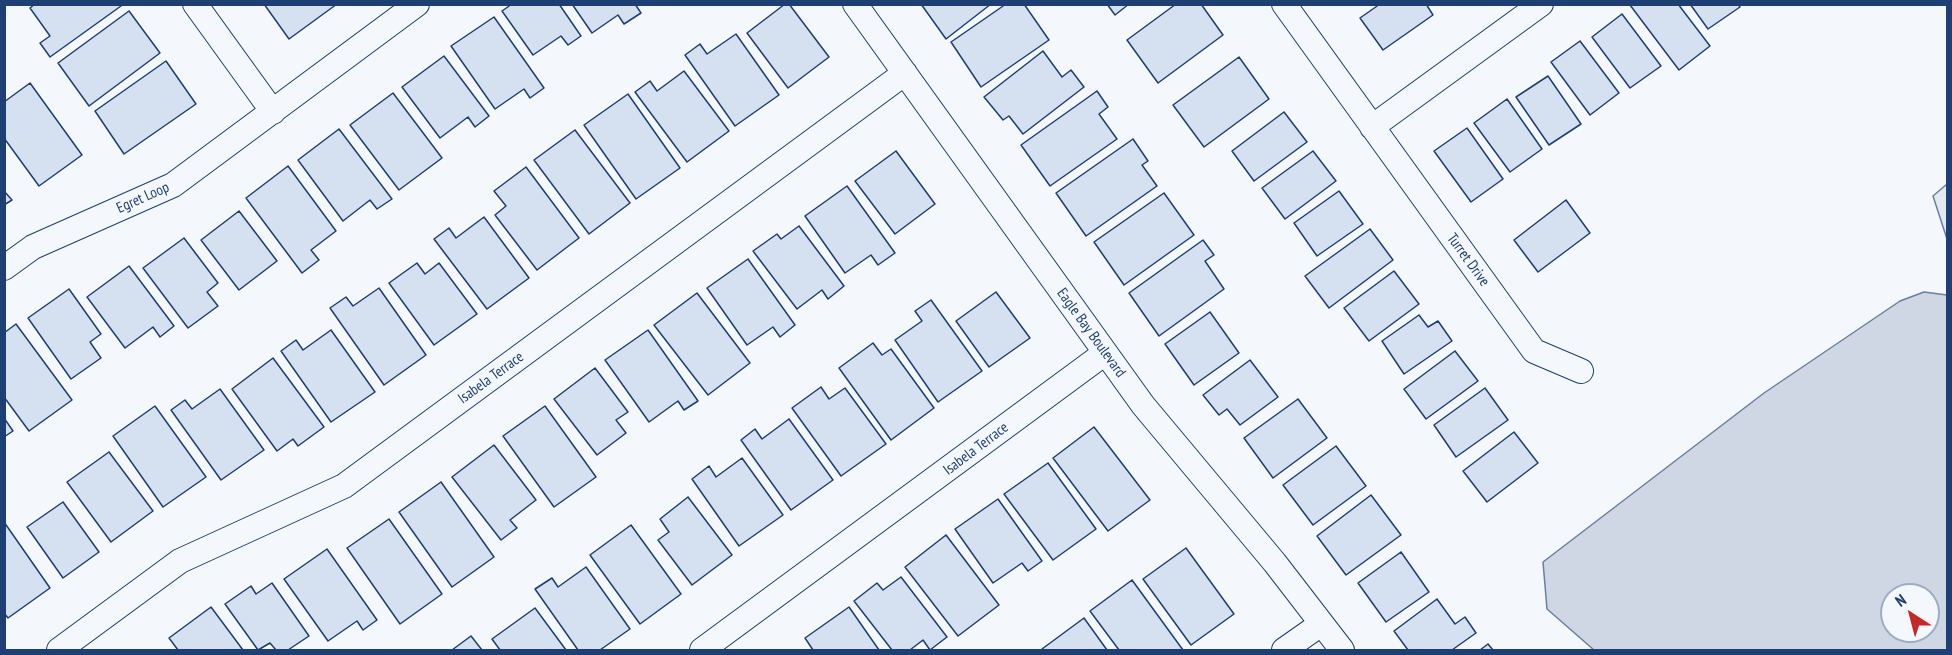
<!DOCTYPE html>
<html>
<head>
<meta charset="utf-8">
<style>
	body { margin:0 }
	#map { position:relative; width:1952px; height:655px; overflow:hidden; background:#f4f7fb; font-family:"PT Sans Narrow",sans-serif }
	canvas { display:block }
	.frame { position:absolute; inset:0; border:6px solid #1d3f73; pointer-events:none }
	.north { position:absolute; left:1880px; top:583px; width:60px; height:60px; box-sizing:border-box; background:#f4f7fb; border:2px solid #9eadc5; border-radius:50%; rotate:324deg; font-size:16px; font-weight:700; line-height:24px; text-align:center; color:#1d3f73 }
	.north::after { content:''; display:block; margin:auto; width:21px; height:27px; background:#c62828; clip-path:polygon(50% 0,100% 100%,50% 72%,0 100%) }
</style>
</head>
<body>
<div id="map">
<canvas width="1952" height="655"></canvas>
<div class="frame"></div>
<div class="north">N</div>
</div>
<script>
const c = document.querySelector('canvas').getContext('2d');
c.lineJoin = 'round';
function fillPath(path, color) { c.fillStyle = color; c.fill(path, 'evenodd'); }
const poly = rows => new Path2D(rows.map(r => 'M' + r).join(''));
function strokePath(path, color, width, dash) { c.strokeStyle = color; c.lineWidth = width; c.lineCap = dash ? 'butt' : 'round'; c.setLineDash(dash || []); c.stroke(path); }
function write(font, color, halo, rows, align = 'center') {
  c.font = font + ' "PT Sans Narrow",sans-serif'; c.lineWidth = 4.5; c.setLineDash([]); c.textBaseline = 'middle'; c.strokeStyle = halo; c.fillStyle = color; for (const [text, x, y, turn = 0] of rows) {
    c.save(); c.translate(x, y); c.rotate((+turn || 0) * Math.PI / 180); c.textAlign = isNaN(turn) ? turn : align; if (halo) c.strokeText(text, 0, 0); c.fillText(text, 0, 0); c.restore();
  }
}
const green = poly([
	[1947,184,1947,239,1933,196,1947,184]
]);
fillPath(green, '#e3e9f0');
strokePath(green, '#687fa3', 1.5);
const water = poly([
	[1924,292,1947,295,1947,650,1594,650,1547,609,1543,562,1764,393,1900,301,1924,292],
	[1892,595,1928,595,1928,631,1892,631,1892,595]
]);
fillPath(water, '#cfd7e4');
strokePath(water, '#687fa3', 1.5);
const building = poly([
	[35,4,120,4,121,6,50,57,40,43,50,36,30,8,35,4],
	[264,4,337,4,289,39,264,4],
	[512,4,559,4,581,36,568,45,561,36,533,55,502,11,512,4],
	[572,4,635,4,641,13,624,24,618,15,592,33,572,4],
	[785,4,789,4,829,57,788,88,747,33,785,4],
	[921,4,991,4,946,39,921,4],
	[1006,4,1024,4,1049,40,981,87,951,42,1006,4],
	[1107,4,1129,4,1115,15,1107,4],
	[1176,4,1201,4,1223,35,1158,83,1127,40,1176,4],
	[1380,4,1426,4,1433,15,1383,50,1360,18,1380,4],
	[1678,4,1710,46,1679,70,1630,5,1678,4],
	[1690,4,1738,4,1740,7,1708,29,1690,4],
	[129,11,160,53,89,106,58,63,129,11],
	[1622,14,1661,66,1630,88,1592,37,1622,14],
	[494,17,544,88,530,98,524,89,495,109,451,46,494,17],
	[736,34,779,95,735,126,685,55,700,44,707,54,736,34],
	[1580,41,1619,93,1590,115,1551,62,1580,41],
	[1043,51,1062,77,1071,70,1084,87,1023,134,1009,116,1003,120,984,97,1043,51],
	[444,56,489,116,475,127,468,117,440,138,402,87,444,56],
	[1239,57,1269,99,1204,147,1173,105,1239,57],
	[166,61,196,104,124,154,95,111,166,61],
	[684,71,729,131,687,162,635,92,650,81,657,91,684,71],
	[1548,76,1581,124,1549,145,1516,97,1548,76],
	[30,83,82,155,39,186,4,138,4,102,30,83],
	[1097,91,1108,107,1099,114,1117,139,1050,186,1021,145,1097,91],
	[393,93,442,158,399,190,350,125,393,93],
	[628,94,680,168,636,199,584,125,628,94],
	[1507,99,1542,149,1510,172,1474,123,1507,99],
	[1284,112,1307,142,1254,181,1232,151,1284,112],
	[1467,128,1503,179,1471,202,1434,151,1467,128],
	[339,129,392,199,377,209,370,200,343,221,298,160,339,129],
	[575,130,630,203,589,234,534,160,575,130],
	[1133,139,1148,161,1142,165,1157,186,1086,236,1056,193,1133,139],
	[896,151,935,204,895,234,855,181,896,151],
	[1313,151,1336,181,1285,219,1262,188,1313,151],
	[288,166,336,231,311,250,319,260,302,273,246,198,288,166],
	[526,167,579,238,537,270,495,215,506,206,494,191,526,167],
	[847,186,895,253,878,265,871,255,845,273,805,216,847,186],
	[4,191,12,200,4,205,4,191],
	[1339,191,1363,224,1317,256,1294,223,1339,191],
	[1164,193,1194,235,1124,285,1094,242,1164,193],
	[1566,200,1590,233,1538,272,1514,240,1566,200],
	[239,211,277,261,239,290,201,240,239,211],
	[484,217,529,278,487,309,434,239,449,228,456,238,484,217],
	[799,226,844,286,828,299,822,290,797,309,753,251,777,234,781,239,799,226],
	[1370,229,1393,260,1329,308,1305,276,1370,229],
	[184,238,218,283,207,292,218,306,188,328,143,268,184,238],
	[1203,240,1214,255,1205,261,1224,289,1159,336,1129,293,1203,240],
	[748,259,795,325,780,337,773,327,747,345,707,288,748,259],
	[417,263,425,274,439,263,477,314,434,345,389,283,417,263],
	[129,266,174,326,160,337,153,327,125,348,87,297,129,266],
	[1394,271,1419,304,1369,341,1344,308,1394,271],
	[379,288,426,355,384,385,330,308,346,297,353,306,379,288],
	[69,289,101,334,90,342,101,358,71,379,28,318,69,289],
	[996,292,1030,338,989,367,956,321,996,292],
	[697,293,750,363,708,395,654,325,697,293],
	[931,300,982,371,938,402,895,340,922,321,915,311,931,300],
	[1210,312,1239,353,1194,385,1165,344,1210,312],
	[1419,315,1428,327,1438,321,1452,341,1404,374,1382,341,1419,315],
	[16,324,72,400,29,431,4,397,4,333,16,324],
	[331,330,375,392,331,422,281,351,296,340,303,350,331,330],
	[648,330,698,401,684,410,678,401,649,422,605,360,648,330],
	[873,343,882,355,891,349,934,408,891,440,839,368,873,343],
	[1455,351,1478,381,1426,419,1404,389,1455,351],
	[273,358,324,427,298,446,293,439,277,451,232,389,273,358],
	[1250,360,1278,397,1240,425,1227,409,1219,415,1203,395,1250,360],
	[595,368,628,412,616,420,626,433,597,455,554,399,595,368],
	[821,387,829,399,845,388,886,444,841,476,792,408,821,387],
	[1485,388,1508,420,1456,457,1434,425,1485,388],
	[220,389,264,450,221,480,171,410,185,400,192,409,220,389],
	[1298,399,1327,438,1273,478,1244,438,1298,399],
	[155,406,206,477,163,507,113,436,155,406],
	[545,406,596,477,554,507,503,436,545,406],
	[4,418,13,431,4,437,4,418],
	[789,419,833,480,791,510,741,440,755,429,762,439,789,419],
	[1094,427,1150,500,1108,531,1053,458,1094,427],
	[1514,432,1538,463,1487,502,1463,471,1514,432],
	[494,445,536,500,510,520,517,528,501,540,452,477,494,445],
	[1336,446,1366,486,1313,525,1283,485,1336,446],
	[109,452,153,511,111,542,67,482,109,452],
	[742,458,783,515,739,546,692,479,709,466,716,477,742,458],
	[1048,463,1096,529,1053,560,1004,494,1048,463],
	[441,482,494,557,452,587,399,512,441,482],
	[1371,495,1401,535,1346,575,1317,536,1371,495],
	[688,497,732,555,692,585,658,540,669,532,660,519,688,497],
	[998,499,1042,561,1028,571,1022,563,993,583,955,529,998,499],
	[63,502,99,552,63,578,27,527,63,502],
	[389,519,442,594,400,624,347,548,389,519],
	[4,522,50,588,8,618,4,613,4,522],
	[631,525,681,594,640,624,590,555,631,525],
	[946,535,999,605,958,636,905,567,946,535],
	[1186,548,1234,614,1191,645,1143,579,1186,548],
	[327,549,377,620,363,630,357,621,328,641,284,579,327,549],
	[1401,552,1429,592,1386,622,1358,583,1401,552],
	[586,567,630,629,600,650,578,650,535,589,552,578,558,587,586,567],
	[901,577,947,637,930,650,923,640,910,650,892,650,854,601,877,583,883,590,901,577],
	[1132,580,1183,650,1119,650,1090,611,1132,580],
	[272,583,309,636,288,650,276,650,270,643,258,650,225,604,251,586,256,594,272,583],
	[1437,599,1455,624,1465,617,1476,633,1452,650,1408,650,1394,631,1437,599],
	[211,607,243,650,178,650,169,638,211,607],
	[849,607,879,650,813,650,805,638,849,607],
	[535,608,566,650,500,650,492,639,535,608],
	[1084,618,1107,650,1044,650,1042,649,1084,618],
	[471,636,482,650,452,650,471,636],
	[1488,644,1493,650,1480,650,1488,644]
]);
fillPath(building, '#d5e0f0');
strokePath(building, '#1d3f73', 1.5);
const street = poly([
	[195,4,273,112],
	[855,4,1143,405,1275,563,1342,650],
	[1284,4,1534,351,1581,371],
	[1372,127,1541,4],
	[4,268,33,247,173,185,417,4],
	[59,650,180,561,344,486,905,73],
	[702,650,1105,353],
	[1284,650,1321,624]
]);
strokePath(street, '#1d3f73', 26);
strokePath(street, '#f4f7fb', 24);
write('15px', '#1d3f73', '#f4f7fb', [
	["Egret Loop",143,198,-24],
	["Turret Drive",1468,260,54],
	["Eagle Bay Boulevard",1091,333,54],
	["Isabela Terrace",491,378,-36],
	["Isabela Terrace",976,449,-37]
]);
</script>
</body>
</html>
